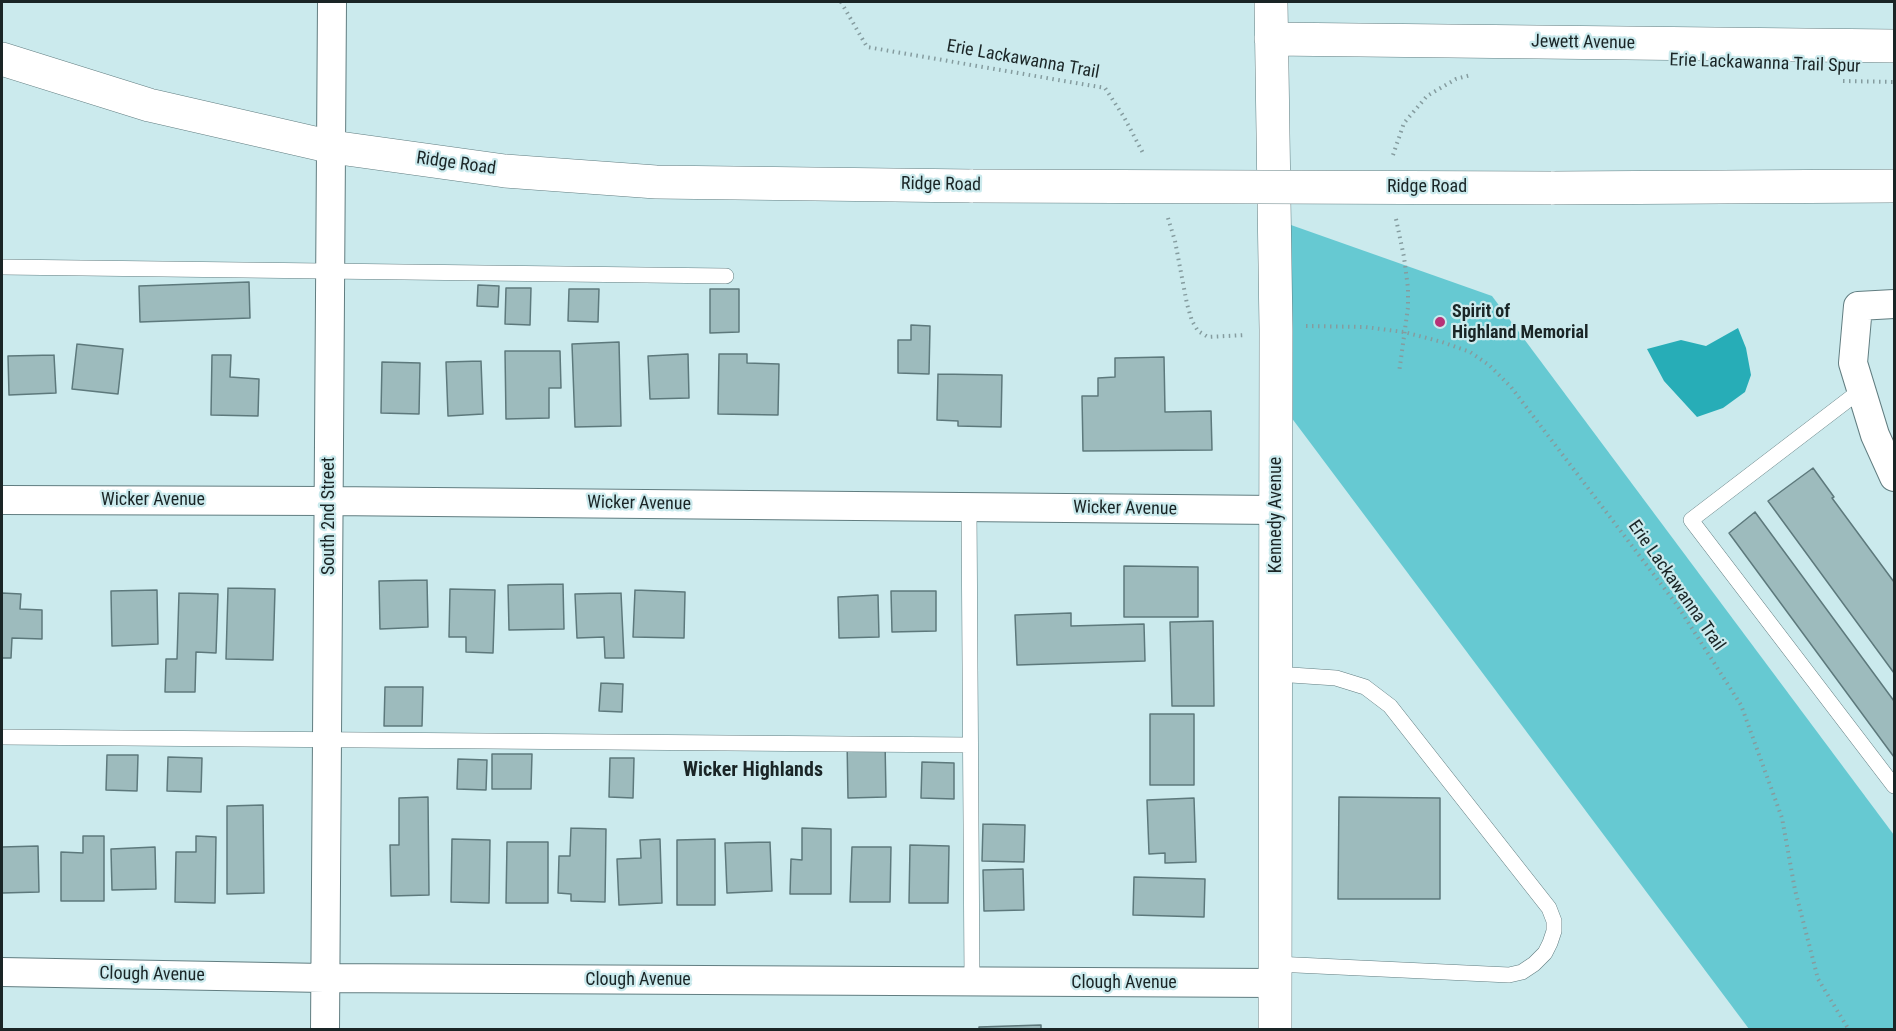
<!DOCTYPE html>
<html>
<head>
<meta charset="utf-8">
<style>
	body { margin:0 }
	#map { position:relative; width:1896px; height:1031px; overflow:hidden; background:#cbeaed; font-family:"Roboto Condensed",sans-serif }
	canvas { display:block }
	.frame { position:absolute; inset:0; border:3px solid #1a2526; pointer-events:none }
</style>
</head>
<body>
<div id="map">
<canvas width="1896" height="1031"></canvas>
<div class="frame"></div>
</div>
<script>
const c = document.querySelector('canvas').getContext('2d');
c.lineJoin = 'round';
function fillPath(path, color) { c.fillStyle = color; c.fill(path, 'evenodd'); }
const poly = rows => new Path2D(rows.map(r => 'M' + r).join(''));
function strokePath(path, color, width, dash) { c.strokeStyle = color; c.lineWidth = width; c.lineCap = dash ? 'butt' : 'round'; c.setLineDash(dash || []); c.stroke(path); }
function write(font, color, halo, rows, align = 'center') {
  c.font = font + ' "Roboto Condensed",sans-serif'; c.lineWidth = 4.5; c.setLineDash([]); c.textBaseline = 'middle'; c.strokeStyle = halo; c.fillStyle = color; for (const [text, x, y, turn = 0] of rows) {
    c.save(); c.translate(x, y); c.rotate((+turn || 0) * Math.PI / 180); c.textAlign = isNaN(turn) ? turn : align; if (halo) c.strokeText(text, 0, 0); c.fillText(text, 0, 0); c.restore();
  }
}
fillPath(poly([
	[1274,219,1492,296,1894,835,1894,1029,1749,1029,1276,397]
]), '#66c9d2');
fillPath(poly([
	[1738,328,1746,348,1751,375,1745,392,1723,408,1697,417,1664,381,1647,349,1681,340,1706,346]
]), '#27adb7');
const building = poly([
	[249,282,250,318,140,322,139,286,249,282],
	[478,285,499,286,498,307,477,306,478,285],
	[506,288,531,288,530,325,505,324,506,288],
	[569,289,599,289,598,322,568,321,569,289],
	[710,289,739,289,739,332,710,333,710,289],
	[911,325,930,326,929,374,898,373,898,340,911,340,911,325],
	[619,342,621,426,575,427,572,344,619,342],
	[77,344,123,349,118,394,72,389,77,344],
	[505,351,560,351,561,388,549,388,549,418,506,419,505,351],
	[688,354,689,398,650,399,648,356,688,354],
	[719,354,747,354,747,363,779,364,778,415,718,414,719,354],
	[54,355,56,393,9,395,8,356,54,355],
	[212,355,231,355,230,377,259,379,258,416,211,415,212,355],
	[1164,357,1165,412,1211,411,1212,450,1083,451,1082,396,1098,396,1098,378,1115,377,1115,358,1164,357],
	[481,361,483,414,448,416,446,362,481,361],
	[382,362,420,363,419,414,381,413,382,362],
	[938,374,1002,375,1001,427,958,426,958,421,937,420,938,374],
	[1813,468,1834,497,1832,498,1894,582,1894,673,1768,501,1813,468],
	[1755,512,1894,701,1894,757,1729,533,1755,512],
	[1124,566,1198,567,1198,617,1124,617,1124,566],
	[427,580,428,627,380,629,379,581,427,580],
	[563,584,564,629,509,630,508,585,563,584],
	[228,588,275,589,273,660,226,659,228,588],
	[450,589,495,590,493,653,466,652,466,637,449,637,450,589],
	[157,590,158,644,112,646,111,591,157,590],
	[635,590,685,592,684,638,633,637,635,590],
	[891,591,936,591,936,631,892,632,891,591],
	[2,593,21,594,20,609,42,610,42,639,12,638,11,658,2,658,2,593],
	[179,593,218,594,216,653,196,652,195,692,165,692,166,659,177,659,179,593],
	[621,593,624,658,605,658,604,637,577,638,575,594,621,593],
	[878,595,879,637,839,638,838,597,878,595],
	[1071,613,1071,626,1144,624,1145,661,1017,665,1015,615,1071,613],
	[1213,621,1214,706,1172,706,1170,622,1213,621],
	[601,683,623,684,622,712,599,711,601,683],
	[385,687,423,687,422,726,384,726,385,687],
	[1150,714,1194,714,1194,785,1150,785,1150,714],
	[847,740,885,740,886,797,848,798,847,740],
	[492,754,532,754,531,789,492,789,492,754],
	[107,755,138,755,137,791,106,790,107,755],
	[168,757,202,758,201,792,167,791,168,757],
	[610,758,634,758,633,798,609,797,610,758],
	[458,759,487,760,486,790,457,789,458,759],
	[922,762,954,763,954,799,921,798,922,762],
	[428,797,429,895,391,896,390,845,399,845,399,798,428,797],
	[1339,797,1440,798,1440,899,1338,899,1339,797],
	[1194,798,1196,862,1165,863,1165,853,1149,854,1147,800,1194,798],
	[263,805,264,893,227,894,227,806,263,805],
	[983,824,1025,825,1024,862,982,861,983,824],
	[571,828,606,829,605,902,571,901,571,894,558,893,559,856,570,856,571,828],
	[802,828,831,829,831,894,790,894,791,859,802,860,802,828],
	[83,836,104,836,104,901,61,901,61,852,83,853,83,836],
	[196,836,216,837,215,903,175,902,176,852,196,852,196,836],
	[452,839,490,840,489,903,451,902,452,839],
	[660,839,662,903,619,905,617,859,641,858,640,840,660,839],
	[715,839,715,905,677,905,677,840,715,839],
	[507,842,548,842,548,903,506,903,507,842],
	[770,842,772,891,727,893,725,843,770,842],
	[910,845,949,846,948,903,909,903,910,845],
	[38,846,39,892,2,893,2,847,38,846],
	[155,847,156,889,112,890,111,849,155,847],
	[852,847,891,847,890,902,850,902,852,847],
	[1023,869,1024,910,984,911,983,870,1023,869],
	[1134,877,1205,879,1204,917,1133,915,1134,877],
	[1041,1025,1041,1030,979,1030,979,1027,1041,1025]
]);
fillPath(building, '#9dbbbd');
strokePath(building, '#5d797c', 1.5);
const service = poly([
	[2,267,726,276],
	[1861,390,1691,520,1894,786],
	[969,507,972,982],
	[2,737,970,745],
	[1275,964,1509,975,1522,972,1534,964,1545,953,1550,943,1554,931,1554,921,1549,908,1390,706,1365,687,1336,678,1276,674]
]);
const minor = poly([
	[1894,304,1858,306,1853,363,1875,435,1894,477],
	[2,500,329,501,1277,510],
	[2,972,324,978,1275,983],
	[325,1030,332,2]
]);
const tertiary = poly([
	[1271,2,1276,330,1275,1030],
	[1271,39,1894,46]
]);
const primary = poly([
	[2,59,149,105,332,147,505,171,656,182,973,186],
	[1551,188,1894,186]
]);
strokePath(service, '#617d80', 16);
strokePath(minor, '#617d80', 30);
strokePath(tertiary, '#617d80', 34);
strokePath(primary, '#617d80', 34);
strokePath(poly([
	[841,2,867,47,1105,88,1124,117,1144,155],
	[1843,81,1894,82],
	[1393,155,1404,123,1427,96,1456,79,1471,75],
	[1168,218,1175,241,1187,304,1192,321,1198,331,1208,337,1245,335],
	[1396,219,1404,257,1408,288,1408,307,1399,373],
	[1306,326,1365,327,1404,332,1442,342,1470,352,1489,365,1511,387,1677,605,1741,705,1782,818,1795,890,1818,979,1849,1030]
]), '#859c9f', 4, [1.5, 4.5]);
strokePath(service, '#fff', 15);
strokePath(minor, '#fff', 28);
strokePath(tertiary, '#fff', 33);
strokePath(primary, '#fff', 33);
const primaryBridge = poly([
	[973,186,1551,188]
]);
strokePath(primaryBridge, '#617d80', 34, []);
strokePath(primaryBridge, '#fff', 33);
for (const [x, y, r, color] of [
	[1440,322,6,"#b73277"]
]) { const dot = new Path2D(); dot.arc(x, y, r, 0, 2 * Math.PI); c.fillStyle = color; c.fill(dot); strokePath(dot, '#cbeaed', 2); }
write('18px', '#1a2526', '#cbeaed', [
	["Jewett Avenue",1583,43,1],
	["Erie Lackawanna Trail",1023,60,10],
	["Erie Lackawanna Trail Spur",1765,64,2],
	["Ridge Road",456,164,8],
	["Ridge Road",941,185,1],
	["Ridge Road",1427,187],
	["Wicker Avenue",153,500],
	["Wicker Avenue",639,504,1],
	["Wicker Avenue",1125,509,1],
	["Kennedy Avenue",1276,515,-90],
	["South 2nd Street",329,516,-90],
	["Erie Lackawanna Trail",1676,586,55],
	["Clough Avenue",152,975,1],
	["Clough Avenue",638,980],
	["Clough Avenue",1124,983]
]);
write('bold 18px', '#1a2526', '#cbeaed', [
	["Spirit of",1452,312],
	["Highland Memorial",1452,333]
], 'left');
write('bold 20px', '#1a2526', '#cbeaed', [
	["Wicker Highlands",753,771]
]);
</script>
</body>
</html>
